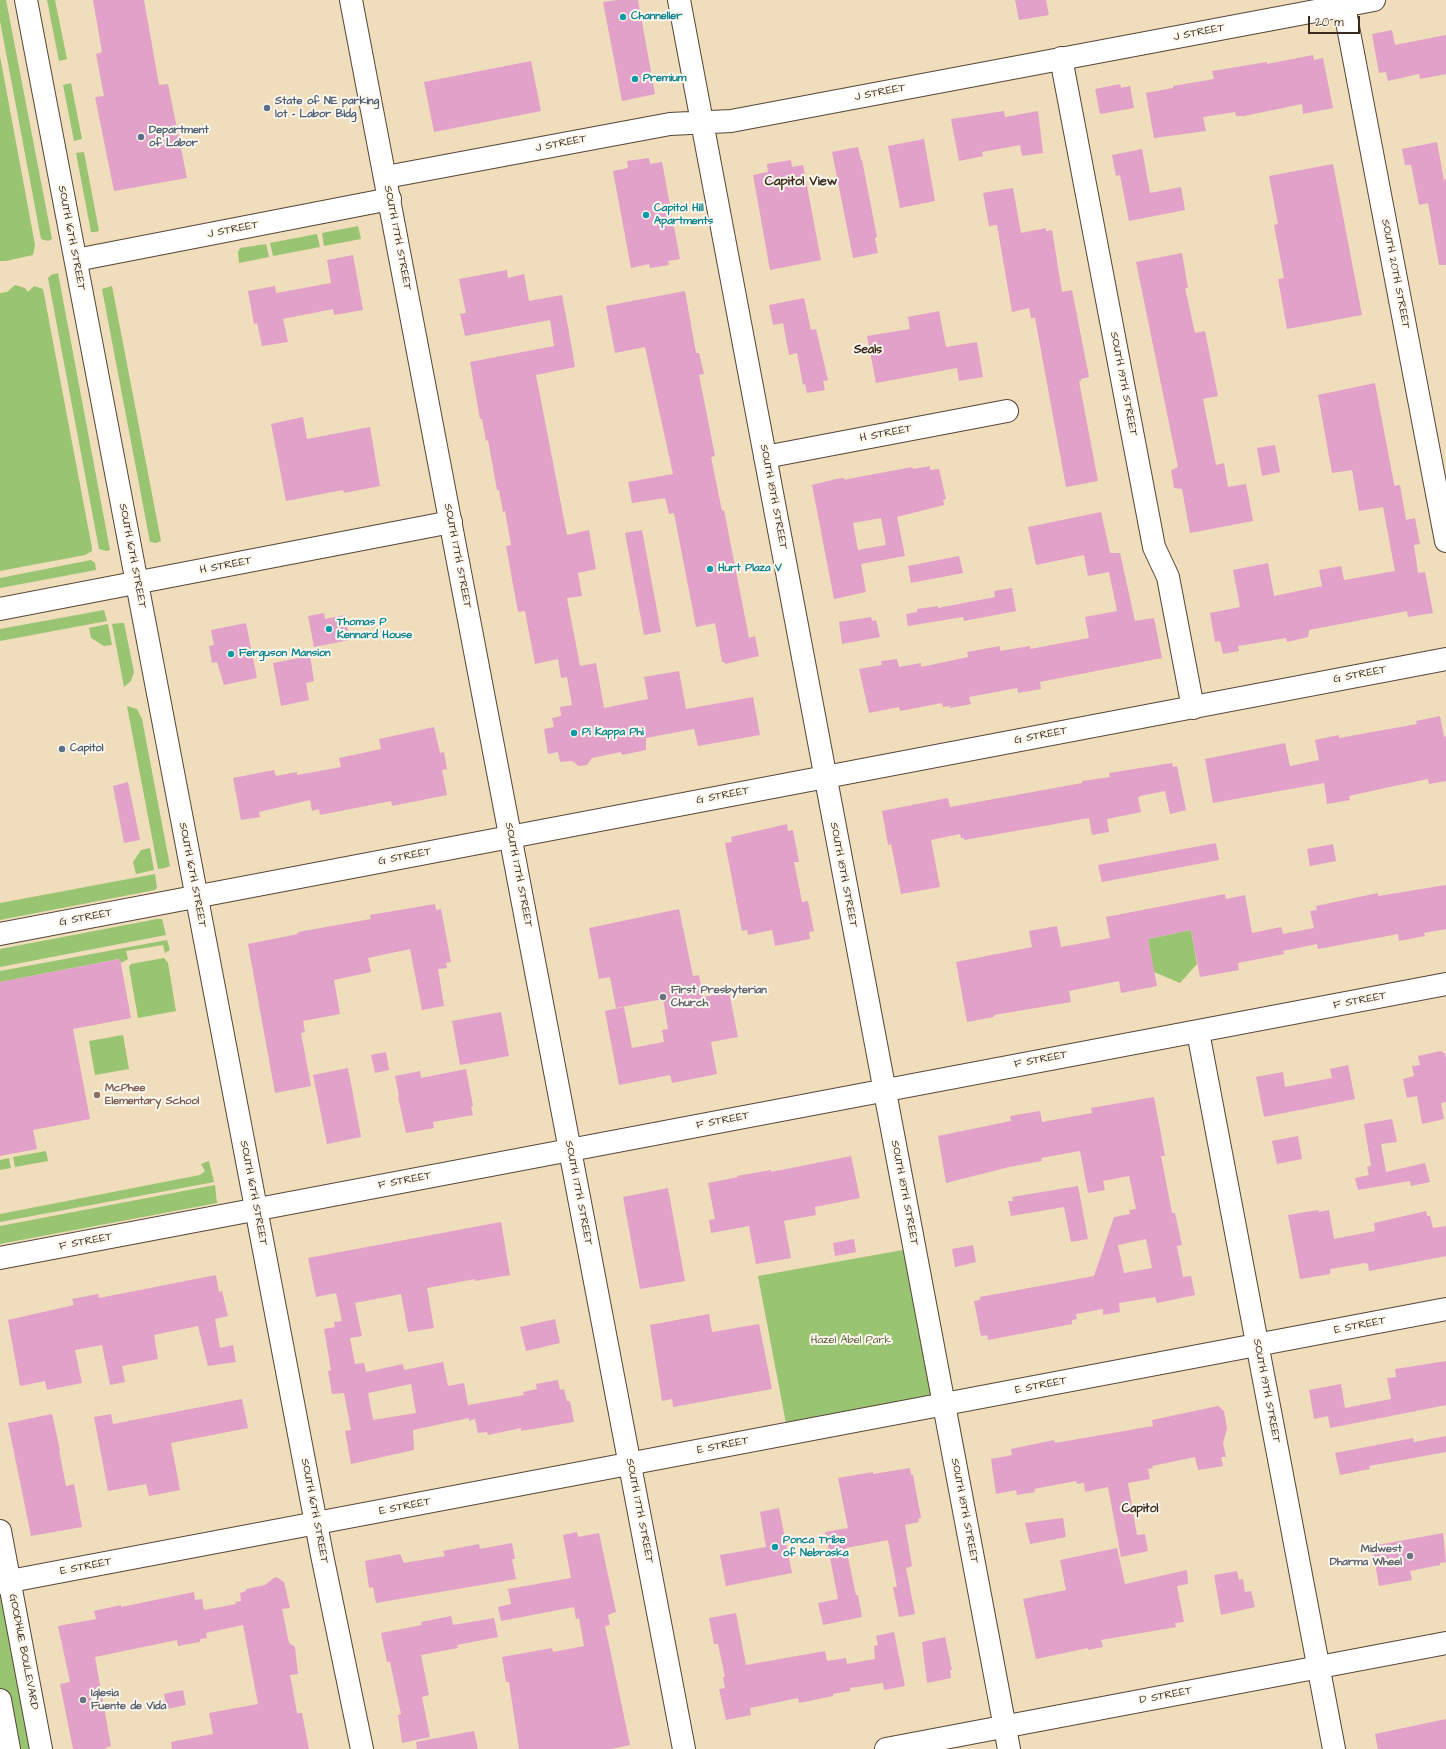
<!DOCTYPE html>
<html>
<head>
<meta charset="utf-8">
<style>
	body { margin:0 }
	#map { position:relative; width:1446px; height:1749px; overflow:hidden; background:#f0ddbc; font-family:"Architects Daughter",sans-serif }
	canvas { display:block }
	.scale { position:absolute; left:1308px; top:16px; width:52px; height:18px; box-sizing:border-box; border:2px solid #3b2a1e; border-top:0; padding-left:5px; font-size:12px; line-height:14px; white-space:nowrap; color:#3b2a1e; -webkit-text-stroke:3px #fbf7ec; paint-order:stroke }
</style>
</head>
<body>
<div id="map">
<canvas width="1446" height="1749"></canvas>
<div class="scale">20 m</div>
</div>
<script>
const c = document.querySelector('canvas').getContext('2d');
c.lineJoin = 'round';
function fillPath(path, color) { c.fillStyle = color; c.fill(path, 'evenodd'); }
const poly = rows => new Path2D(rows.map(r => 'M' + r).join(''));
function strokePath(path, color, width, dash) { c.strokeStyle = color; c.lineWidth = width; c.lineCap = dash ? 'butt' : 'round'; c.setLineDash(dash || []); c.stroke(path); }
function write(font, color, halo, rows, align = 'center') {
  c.font = font + ' "Architects Daughter",sans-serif'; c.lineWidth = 4; c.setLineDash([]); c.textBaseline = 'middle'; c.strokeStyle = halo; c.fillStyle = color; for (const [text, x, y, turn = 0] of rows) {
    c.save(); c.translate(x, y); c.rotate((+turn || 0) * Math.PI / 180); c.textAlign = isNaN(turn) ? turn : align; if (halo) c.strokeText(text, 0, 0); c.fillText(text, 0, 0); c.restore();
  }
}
fillPath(poly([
	[0,0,6,0,52,239,48,241,41,239,0,21],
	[47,0,55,0,67,59,59,61],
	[0,56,35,245,33,255,6,261,0,261],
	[71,83,82,139,74,141,63,85],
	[84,152,99,231,95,232,91,232,76,153],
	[358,226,361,239,324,246,322,233],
	[317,234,320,247,273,256,270,243],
	[266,244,269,257,239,263,238,252,240,248],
	[58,273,110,550,106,551,99,549,48,278,51,275],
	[15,285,25,288,28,292,34,286,43,289,92,548,92,551,85,555,0,571,0,293,7,292],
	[112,286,161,541,156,543,150,542,102,289],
	[91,560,95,563,96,570,0,588,0,578],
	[104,610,107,621,0,641,0,629],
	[121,623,124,623,134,672,131,681,124,687,112,624],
	[108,624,112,645,104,646,91,638,89,628],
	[127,706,137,709,142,719,170,866,165,868,158,869],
	[150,848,154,870,136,874,133,862,141,850],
	[155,874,157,888,155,890,0,920,0,903],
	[157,919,162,919,166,935,0,967,0,949],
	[1191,930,1197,964,1180,983,1154,972,1148,939],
	[167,940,170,950,165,953,163,945,126,951,128,959,121,963,119,959,0,982,0,971],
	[164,958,168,963,176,1011,138,1018,129,967,131,964],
	[123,1035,129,1069,95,1075,89,1041],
	[46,1151,48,1161,15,1167,13,1157],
	[9,1158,11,1168,0,1170,0,1160],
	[209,1161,214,1182,0,1222,0,1214,200,1175,205,1171,201,1164],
	[215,1185,217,1203,0,1244,0,1226],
	[914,1248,943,1405,788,1434,758,1276],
	[0,1531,41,1749,9,1749,0,1700]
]), '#99c471');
fillPath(poly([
	[93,0,144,0,159,85,168,84,187,178,114,191,95,97,104,96,96,54,102,52],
	[617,0,638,0,655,94,622,101,603,2],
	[1015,0,1046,0,1049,15,1019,20],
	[1392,30,1395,45,1446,35,1446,74,1420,79,1419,74,1388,81,1386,72,1379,73,1372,34],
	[1313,55,1314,60,1323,58,1333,108,1303,114,1302,104,1244,116,1236,116,1235,112,1203,117,1206,131,1154,138,1146,93,1173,88,1173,86,1214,79,1212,71,1267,62,1267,64],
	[531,61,541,111,434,132,424,82],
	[1120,84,1121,88,1130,86,1134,108,1100,114,1095,89],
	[1004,111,1005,117,1038,111,1043,153,1022,156,1020,145,982,152,983,156,959,161,951,119],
	[924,139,935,201,900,208,888,146],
	[1437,142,1444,180,1446,179,1446,265,1439,265,1428,203,1419,205,1411,165,1405,165,1402,149],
	[858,147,861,160,862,160,877,237,875,238,878,253,853,258,832,152],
	[1142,149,1150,193,1181,187,1185,210,1129,221,1120,175,1116,176,1112,155],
	[649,158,650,164,662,162,680,259,668,261,669,265,650,268,649,264,631,268,613,171,628,168,627,161],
	[791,160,792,167,803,165,821,260,770,270,753,175,768,172,767,164],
	[1333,164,1362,315,1287,329,1278,279,1284,278,1274,225,1278,224,1269,176],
	[1013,188,1021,233,1046,228,1046,231,1052,230,1062,292,1072,290,1089,377,1081,379,1081,381,1079,381,1098,481,1066,487,1035,318,1031,318,1029,308,1012,312,997,225,989,226,983,193],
	[1182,253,1188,288,1185,288,1195,333,1205,331,1218,396,1203,399,1216,465,1224,463,1228,487,1246,484,1253,521,1190,533,1182,489,1174,488,1171,470,1178,467,1136,262],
	[353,255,363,310,334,315,333,309,283,319,288,342,262,346,257,323,254,324,248,291,275,286,276,293,331,283,327,260],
	[507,270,508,278,524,274,529,301,562,295,569,332,575,367,536,375,567,535,589,530,596,569,578,573,582,596,567,598,580,666,596,663,604,708,648,699,644,677,679,671,686,709,753,697,760,735,698,746,694,729,646,738,646,750,622,755,621,752,592,758,587,765,579,766,572,761,560,762,558,752,548,754,544,729,554,727,552,718,561,716,560,707,572,705,567,677,561,678,558,659,535,664,525,611,518,612,506,546,511,545,505,511,503,512,499,490,497,490,488,440,486,441,482,419,480,419,470,362,554,346,550,320,465,336,460,314,466,313,459,279],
	[685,291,696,353,699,353,704,374,699,375,715,456,711,457,722,511,724,510,749,638,755,636,759,656,725,664,724,662,722,662,715,623,696,627,674,513,669,514,665,498,632,503,628,482,673,474,645,347,615,353,606,306],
	[804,298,811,330,816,329,828,380,823,381,825,390,807,393,805,384,803,385,797,353,789,355,783,323,773,325,769,305],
	[939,311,946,347,977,342,983,377,959,381,957,368,876,383,867,336,910,329,908,317],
	[1375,383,1394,484,1395,486,1400,485,1406,520,1415,518,1420,544,1414,545,1418,573,1425,572,1433,613,1408,617,1407,611,1351,622,1309,630,1308,637,1287,642,1286,638,1238,646,1239,651,1223,654,1220,641,1215,642,1210,613,1240,607,1233,570,1268,563,1274,596,1322,586,1319,570,1341,566,1344,580,1395,571,1383,507,1359,511,1352,470,1332,473,1318,395],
	[303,417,307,439,370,427,380,486,344,493,343,490,286,501,271,424],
	[1275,445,1280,472,1262,476,1257,448],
	[930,466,930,470,939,469,946,499,943,500,944,505,897,517,905,556,861,564,866,592,834,599,812,485,836,479,844,478,845,480,848,479,912,467,913,469],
	[881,518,886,545,858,550,853,523],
	[1101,512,1110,553,1120,553,1135,621,1154,618,1162,658,1040,682,1041,689,1018,693,1017,688,969,697,971,704,950,708,950,706,943,707,942,703,900,711,899,707,869,713,859,669,882,665,881,661,897,659,899,667,921,663,921,667,968,657,967,652,1000,646,1000,651,1030,646,1030,649,1089,638,1085,617,1117,611,1109,572,1088,576,1084,555,1036,565,1028,527],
	[642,530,661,632,644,635,625,533],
	[959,556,963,573,911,583,908,566],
	[1012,588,1016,611,964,621,963,617,908,626,906,614,917,612,917,609,938,606,938,608,995,597,994,591],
	[324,613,325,619,345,615,350,640,314,647,308,616],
	[871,617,872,621,876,620,880,637,842,644,839,622],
	[246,623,257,678,224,685,217,662,212,663,209,646,214,645,211,630],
	[310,656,314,681,306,683,309,700,281,706,273,663],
	[1440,716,1444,737,1446,736,1446,781,1429,784,1428,779,1385,788,1349,796,1350,800,1327,804,1324,783,1213,803,1205,759,1285,743,1290,766,1319,760,1315,740,1339,735,1339,738,1417,724,1416,721],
	[434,727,440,753,444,752,447,769,442,770,447,795,392,806,391,801,320,815,319,809,312,811,310,800,259,812,260,817,241,820,233,778,274,770,276,776,297,772,297,775,341,767,339,758,381,749,379,739],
	[1172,763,1173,767,1177,766,1186,810,1170,814,1165,791,1140,796,1138,798,1141,812,1107,819,1109,832,1092,835,1089,818,964,840,964,838,961,838,960,834,931,840,940,887,901,894,891,844,888,845,882,811,948,798,950,807,1082,783,1082,781,1110,777,1109,773],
	[128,782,140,840,124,843,113,786],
	[787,824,788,831,793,830,799,862,794,862,802,902,808,901,814,931,809,932,810,939,775,946,772,930,748,935,747,930,742,931,725,843,732,842,731,837],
	[1216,843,1219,860,1102,882,1098,865],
	[1333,844,1336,861,1310,866,1307,849],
	[1446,885,1446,929,1424,933,1425,936,1399,941,1398,934,1318,949,1317,944,1283,951,1284,954,1238,963,1239,970,1200,977,1191,930,1148,939,1157,986,1121,993,1119,981,1069,991,1071,1002,994,1015,994,1017,967,1022,956,962,1032,947,1029,931,1057,926,1061,947,1110,938,1106,917,1225,894,1226,899,1245,895,1252,933,1281,927,1283,934,1314,928,1310,911,1317,910,1316,906,1378,893,1378,896],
	[435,904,436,910,441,909,451,962,446,963,447,968,438,969,444,1006,422,1010,410,949,368,958,371,972,334,980,340,1014,303,1021,305,1032,301,1033,311,1086,275,1093,248,944,298,934,298,932,371,919,370,915],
	[679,909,693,976,699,975,703,997,729,992,738,1037,711,1042,717,1074,672,1083,670,1075,619,1085,605,1011,624,1007,632,1048,664,1042,662,1030,668,1029,663,999,616,1008,610,977,599,979,589,928],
	[120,959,131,1018,73,1029,90,1119,33,1130,37,1149,0,1156,0,982],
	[501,1012,509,1056,460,1065,452,1021],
	[1441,1051,1445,1054,1446,1058,1446,1102,1441,1103,1444,1119,1422,1124,1417,1096,1407,1098,1403,1079,1414,1076,1412,1066,1420,1065,1418,1056],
	[386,1052,389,1070,375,1073,371,1055],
	[1348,1065,1355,1099,1264,1117,1256,1077,1283,1072,1285,1087,1332,1078,1330,1069],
	[348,1068,361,1137,327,1144,313,1075],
	[466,1069,473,1106,471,1107,473,1115,433,1122,434,1128,406,1133,398,1097,399,1096,395,1076,420,1071,421,1078],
	[1154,1097,1165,1156,1161,1156,1172,1213,1175,1213,1182,1245,1177,1246,1183,1277,1191,1276,1195,1295,1157,1303,1155,1297,1119,1303,1120,1312,1103,1315,1103,1309,1076,1314,1077,1319,1072,1320,1072,1324,988,1340,987,1335,981,1336,974,1301,980,1300,980,1297,1094,1276,1114,1217,1130,1214,1129,1210,1136,1209,1129,1176,1103,1181,1105,1190,1088,1193,1080,1151,1041,1158,1042,1161,1009,1167,946,1183,938,1136,1011,1121,1010,1116,1040,1111,1042,1122,1092,1113,1091,1108],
	[1146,1239,1152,1268,1124,1273,1118,1245],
	[1392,1119,1397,1142,1381,1144,1386,1172,1425,1163,1430,1182,1411,1186,1410,1181,1358,1190,1355,1178,1369,1175,1367,1167,1371,1166,1364,1124],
	[1298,1136,1302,1159,1277,1164,1272,1141],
	[851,1156,860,1198,815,1207,816,1215,784,1221,791,1258,756,1264,749,1226,711,1233,709,1220,715,1219,708,1183,738,1177,737,1176,771,1170,771,1172],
	[1078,1186,1088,1239,1071,1242,1064,1207,1011,1216,1008,1201,1013,1201,1012,1197],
	[668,1188,685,1281,640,1289,623,1197],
	[1318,1210,1319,1212,1329,1210,1334,1239,1375,1231,1374,1223,1426,1211,1427,1216,1430,1216,1433,1228,1446,1226,1446,1256,1369,1271,1368,1264,1365,1263,1330,1269,1330,1274,1300,1279,1288,1215],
	[501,1222,510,1275,475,1281,475,1279,427,1288,434,1328,408,1332,401,1294,355,1303,362,1336,350,1338,355,1364,364,1363,366,1372,403,1364,404,1370,443,1362,448,1386,464,1383,468,1405,524,1395,523,1392,537,1389,536,1384,558,1380,560,1390,564,1389,567,1401,570,1401,574,1422,521,1431,521,1428,488,1435,487,1432,478,1433,475,1419,469,1421,469,1418,413,1430,414,1450,351,1464,345,1431,351,1430,344,1393,332,1394,328,1371,331,1370,324,1329,335,1327,334,1322,342,1321,336,1293,316,1297,308,1258],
	[411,1384,416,1413,373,1420,368,1393],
	[854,1239,856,1252,835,1256,833,1243],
	[973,1245,976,1262,955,1267,952,1249],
	[216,1275,219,1292,222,1291,228,1316,215,1319,220,1348,233,1345,236,1362,208,1366,198,1326,154,1335,158,1359,122,1366,125,1382,110,1385,102,1345,75,1350,82,1383,47,1390,45,1381,20,1386,8,1320,74,1305,72,1299,98,1294,99,1298],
	[709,1314,712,1332,759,1324,772,1389,673,1407,672,1399,662,1401,650,1325],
	[555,1319,560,1343,526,1351,520,1327],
	[1446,1361,1446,1405,1330,1428,1328,1416,1314,1419,1309,1390,1341,1384,1345,1408,1391,1399,1387,1378,1396,1377,1395,1369],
	[242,1399,248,1428,171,1443,180,1490,149,1496,146,1484,108,1491,94,1417,111,1414,113,1424],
	[1218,1406,1224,1411,1227,1429,1223,1443,1226,1457,1221,1457,1223,1466,1198,1470,1195,1457,1152,1466,1153,1468,1148,1469,1150,1479,1128,1483,1137,1535,1145,1534,1148,1551,1121,1557,1108,1487,1085,1492,1084,1483,1077,1484,1076,1481,1034,1489,1035,1492,1017,1495,1016,1490,996,1494,991,1459,1012,1455,1011,1449,1054,1440,1055,1443,1153,1426,1152,1420],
	[52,1414,60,1450,59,1450,66,1486,74,1484,82,1527,31,1536,8,1423],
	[1446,1436,1446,1452,1369,1466,1370,1469,1340,1475,1335,1453,1413,1438,1414,1442],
	[910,1468,911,1475,913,1475,921,1518,918,1519,919,1522,905,1525,912,1566,906,1568,915,1614,899,1617,893,1587,897,1587,888,1540,846,1548,856,1595,858,1595,862,1617,823,1625,818,1603,838,1599,825,1532,848,1528,838,1478,873,1472,873,1474],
	[779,1508,792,1573,726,1586,720,1555,766,1547,760,1512],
	[1063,1518,1066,1537,1030,1544,1025,1523],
	[577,1532,578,1537,599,1533,616,1612,608,1615,610,1625,605,1626,630,1745,611,1749,519,1749,509,1682,506,1682,502,1657,552,1648,553,1652,584,1646,579,1618,576,1619,574,1607,501,1621,498,1607,511,1604,508,1589,571,1578,563,1535],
	[1443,1533,1446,1562,1440,1563,1440,1565,1410,1571,1412,1580,1379,1586,1372,1546],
	[512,1543,515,1559,512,1559,516,1579,376,1603,373,1587,369,1588,365,1561,400,1554,404,1563,445,1556,443,1551,479,1544,480,1549],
	[1117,1548,1125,1584,1187,1570,1188,1584,1177,1586,1184,1622,1175,1623,1176,1627,1101,1640,1103,1647,1088,1650,1088,1648,1036,1659,1023,1599,1066,1590,1060,1560],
	[1237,1571,1239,1580,1243,1579,1245,1592,1251,1591,1255,1607,1221,1615,1214,1575],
	[275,1577,278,1578,284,1582,290,1608,282,1609,289,1643,295,1647,298,1674,290,1675,297,1713,302,1713,309,1749,172,1749,171,1742,213,1734,209,1713,258,1704,243,1625,206,1633,207,1638,200,1639,200,1642,178,1646,177,1640,95,1657,111,1746,105,1748,106,1749,73,1749,60,1684,70,1682,58,1626,96,1619,94,1611,121,1605,121,1607,194,1592,195,1600,202,1599,204,1610,236,1604,235,1602,241,1601,240,1593,246,1591,246,1589,265,1585],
	[736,1613,746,1665,825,1651,827,1661,846,1658,847,1664,875,1659,874,1646,878,1645,876,1636,894,1632,905,1686,884,1690,883,1683,850,1688,850,1691,833,1694,833,1696,799,1703,798,1698,750,1708,751,1715,726,1720,719,1689,725,1688,723,1677,725,1677,718,1644,714,1644,709,1618],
	[451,1616,453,1625,494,1618,498,1637,457,1645,458,1648,421,1655,429,1695,422,1697,430,1737,402,1743,398,1715,401,1714,390,1662,387,1662,381,1633,422,1625,421,1622],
	[945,1637,952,1670,950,1670,951,1678,927,1683,922,1642],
	[183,1690,186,1705,167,1709,164,1694],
	[1446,1719,1446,1749,1378,1749,1375,1734],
	[474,1731,478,1749,417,1749,416,1742]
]), '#e1a1c8');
const minor = poly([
	[679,0,1009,1749],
	[1344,6,1446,541],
	[1061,58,1154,547,1168,577,1193,708],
	[386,177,670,124,731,121,1374,0],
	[76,260,390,199],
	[765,457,1007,411],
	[0,609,451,522],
	[0,934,1446,659],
	[1198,1032,1334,1749],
	[0,1258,1446,984],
	[0,1531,41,1749],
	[0,1583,1446,1309],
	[0,1700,9,1749],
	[886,1749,1446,1643]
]);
const major = poly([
	[26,0,322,1555,362,1749],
	[351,0,684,1749]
]);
strokePath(minor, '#564536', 24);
strokePath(major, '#564536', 24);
strokePath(minor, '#fff', 22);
strokePath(major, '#fff', 22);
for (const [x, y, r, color] of [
	[623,17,4,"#0f9aa8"],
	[635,79,4,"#0f9aa8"],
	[267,108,4,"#5c6f8a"],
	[141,137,4,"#5c6f8a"],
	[646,215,4,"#0f9aa8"],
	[710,569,4,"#0f9aa8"],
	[329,629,4,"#0f9aa8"],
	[231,654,4,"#0f9aa8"],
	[574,733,4,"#0f9aa8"],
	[62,749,4,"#5c6f8a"],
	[663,997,4,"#6b7280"],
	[97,1095,4,"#8d6e63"],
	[775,1547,4,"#0f9aa8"],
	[1410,1556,4,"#6b7280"],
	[83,1700,4,"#6b7280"]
]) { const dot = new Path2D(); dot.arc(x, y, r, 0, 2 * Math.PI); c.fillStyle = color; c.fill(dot); strokePath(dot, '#fbf7ec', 1.5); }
write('bold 11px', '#0d838f', '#fbf7ec', [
	["Channeller",631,17],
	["Premium",643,79],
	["Capitol Hill",654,209],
	["Apartments",654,222],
	["Hurt Plaza V",718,569],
	["Thomas P",337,623],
	["Kennard House",337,636],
	["Ferguson Mansion",239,654],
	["Pi Kappa Phi",582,733],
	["Ponca Tribe",783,1541],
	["of Nebraska",783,1554]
], 'left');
write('11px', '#3b2a1e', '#fbf7ec', [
	["J STREET",1199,33,-11],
	["J STREET",880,93,-11],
	["J STREET",561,144,-11],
	["J STREET",233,230,-11],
	["SOUTH 16TH STREET",71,238,79],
	["SOUTH 17TH STREET",397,238,79],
	["SOUTH 20TH STREET",1395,274,79],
	["SOUTH 19TH STREET",1123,384,79],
	["H STREET",886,434,-11],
	["SOUTH 18TH STREET",773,497,79],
	["SOUTH 16TH STREET",132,556,79],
	["SOUTH 17TH STREET",457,556,79],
	["H STREET",226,566,-11],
	["G STREET",1360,675,-11],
	["G STREET",1041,736,-11],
	["G STREET",723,796,-11],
	["G STREET",405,857,-11],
	["SOUTH 16TH STREET",192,875,79],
	["SOUTH 17TH STREET",518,875,79],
	["SOUTH 18TH STREET",843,875,79],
	["G STREET",86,918,-11],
	["F STREET",1360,1001,-11],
	["F STREET",1041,1060,-11],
	["F STREET",723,1121,-11],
	["F STREET",405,1181,-11],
	["SOUTH 16TH STREET",253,1193,79],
	["SOUTH 17TH STREET",578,1193,79],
	["SOUTH 18TH STREET",904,1193,79],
	["F STREET",86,1242,-11],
	["E STREET",1360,1326,-11],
	["E STREET",1041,1386,-11],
	["SOUTH 19TH STREET",1266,1391,79],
	["E STREET",723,1446,-11],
	["E STREET",405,1507,-11],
	["SOUTH 16TH STREET",314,1511,79],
	["SOUTH 17TH STREET",639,1511,79],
	["SOUTH 18TH STREET",964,1511,79],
	["E STREET",86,1567,-11],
	["GOODHUE BOULEVARD",23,1652,79],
	["D STREET",1166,1696,-11]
]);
write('bold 11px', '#4e5e75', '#fbf7ec', [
	["State of NE parking",275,102],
	["lot - Labor Bldg",275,115],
	["Department",149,131],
	["of Labor",149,144],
	["Capitol",70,749]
], 'left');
write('bold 11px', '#5b616d', '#fbf7ec', [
	["First Presbyterian",671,991],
	["Church",671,1004],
	["Midwest",1402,1550,"right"],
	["Dharma Wheel",1402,1563,"right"],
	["Iglesia",91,1694],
	["Fuente de Vida",91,1707]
], 'left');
write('bold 11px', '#785e54', '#fbf7ec', [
	["McPhee",105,1089],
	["Elementary School",105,1102]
], 'left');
write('11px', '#575837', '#fbf7ec', [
	["Hazel Abel Park",851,1341]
]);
write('bold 12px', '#3b2a1e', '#fbf7ec', [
	["Seals",868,350],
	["Capitol",1140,1509]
]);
write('bold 13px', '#3b2a1e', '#fbf7ec', [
	["Capitol View",801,182]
]);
</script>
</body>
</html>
